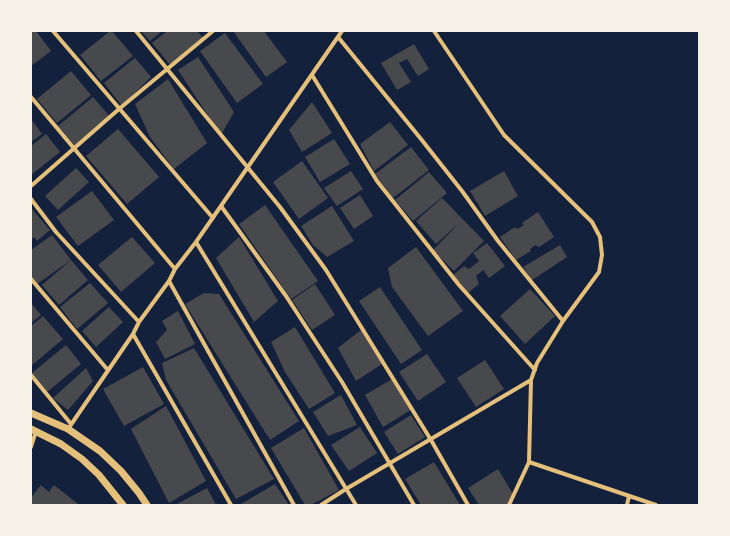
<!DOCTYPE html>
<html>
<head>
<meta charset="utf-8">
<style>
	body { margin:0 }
	#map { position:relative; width:730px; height:536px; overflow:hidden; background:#14213d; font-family:Figtree,sans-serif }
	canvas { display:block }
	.frame { position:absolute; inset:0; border:32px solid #f6f1e7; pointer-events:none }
</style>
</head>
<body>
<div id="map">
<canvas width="730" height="536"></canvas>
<div class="frame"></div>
</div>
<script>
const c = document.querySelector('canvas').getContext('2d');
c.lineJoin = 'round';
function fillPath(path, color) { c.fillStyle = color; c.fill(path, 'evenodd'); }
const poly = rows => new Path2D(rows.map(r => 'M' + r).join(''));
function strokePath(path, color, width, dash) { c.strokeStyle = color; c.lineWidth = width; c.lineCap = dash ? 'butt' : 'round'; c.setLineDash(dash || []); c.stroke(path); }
fillPath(poly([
	[31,31,36,31,51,51,31,66],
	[110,31,112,31,133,56,101,81,80,55],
	[141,31,162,31,150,41],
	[167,31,197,31,204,39,171,66,152,43],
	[233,31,264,31,287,62,266,77],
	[225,33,263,84,237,103,200,51],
	[414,44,429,69,418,76,407,59,399,63,411,82,397,90,381,63],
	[198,57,234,112,221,135,178,70],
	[135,58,151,77,122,106,104,83],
	[71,71,91,95,57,123,37,99],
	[168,79,207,143,174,169,150,137,135,104],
	[93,97,111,118,76,147,58,126],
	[312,102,332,133,302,152,289,130],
	[31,119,42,134,31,142],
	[390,122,408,145,374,171,360,144],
	[118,129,159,177,127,204,86,156],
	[46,134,60,152,31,175,31,146],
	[334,139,350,164,320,182,305,157],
	[411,147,429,170,393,198,375,174],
	[302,161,328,198,299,219,273,182],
	[76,168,89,182,58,210,45,196],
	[351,171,363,189,337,206,324,188],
	[504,171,518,196,485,216,470,191],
	[429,172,447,193,413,221,395,200],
	[92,191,114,220,78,246,56,217],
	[360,195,373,216,354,229,340,208],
	[442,198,484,241,454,271,433,250,459,223,436,244,416,221],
	[265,205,318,281,291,299,239,224],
	[332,206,354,241,327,257,313,245,301,226],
	[31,208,50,230,37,241,34,237,31,240],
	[538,212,554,237,539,247,535,245,530,249,531,251,516,260,500,237,515,227,517,229,524,225,522,223],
	[52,235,71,260,37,284,31,276,31,250],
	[132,237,155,263,121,292,98,265],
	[239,237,278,301,254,322,216,258],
	[487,243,505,266,489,278,483,270,476,276,479,284,468,293,453,275,464,266,469,269,479,261,473,253],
	[560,245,567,257,532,280,523,267],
	[416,247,463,311,428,336,392,287,388,268],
	[71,260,88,280,59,305,42,285],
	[90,283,108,303,77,329,60,307],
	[315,284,335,315,312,330,292,300],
	[380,287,422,350,401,364,359,301],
	[530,289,555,316,525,344,500,316],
	[204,293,219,294,299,421,270,440,185,304],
	[31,303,41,315,31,323],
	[109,307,123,322,96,347,82,331],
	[178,311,195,344,165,359,156,342,167,330,162,321],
	[43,316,63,339,31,366,31,326],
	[295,327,335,393,309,409,285,372,271,342],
	[361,330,382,364,356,381,338,348],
	[66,345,81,364,47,392,32,373],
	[194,348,274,479,236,499,166,380,162,363],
	[427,354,446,382,418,401,399,372],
	[485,360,504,389,476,407,457,378],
	[143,367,164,404,124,426,103,389],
	[86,368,93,381,68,410,53,398],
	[392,379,411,410,383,427,365,395],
	[341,395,357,425,328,436,313,412],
	[166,406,206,481,169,503,131,429],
	[411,415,425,437,398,454,384,432],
	[360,427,377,453,349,471,331,445],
	[304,428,339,490,311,505,305,505,271,448],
	[434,462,460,505,421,505,405,479],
	[498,469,513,494,507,505,479,505,468,488],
	[275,484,289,505,242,505,241,504],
	[41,485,49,492,54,485,78,504,76,505,31,505,31,498],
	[207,488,216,505,175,505]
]), '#48494c');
strokePath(poly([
	[53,31,213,218],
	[136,31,280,207,326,270,431,440,468,505],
	[434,31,504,135,592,222,600,237,602,255,599,272,563,321,537,363,531,380,529,462,509,505],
	[338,37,421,139,462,191,498,241,563,321],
	[312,75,377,181,459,285,535,370],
	[31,97,175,269],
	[31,186,119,109,213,31],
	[31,199,56,232,139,322],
	[221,206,286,296,342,382,414,505],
	[196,242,356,505],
	[31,279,107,369],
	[169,281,294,505],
	[133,334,231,505],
	[31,375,71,424],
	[68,429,133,334,139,322,169,281,175,269,196,242,342,31],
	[31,447,36,431],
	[529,462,656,505],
	[321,505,346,489,531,380],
	[627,505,629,496]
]), '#e5c07b', 4);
strokePath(poly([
	[31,413,68,429,100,451,121,471,139,493,147,505],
	[31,429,61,444,82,459,99,475,123,505]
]), '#e5c07b', 7);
</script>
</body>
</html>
